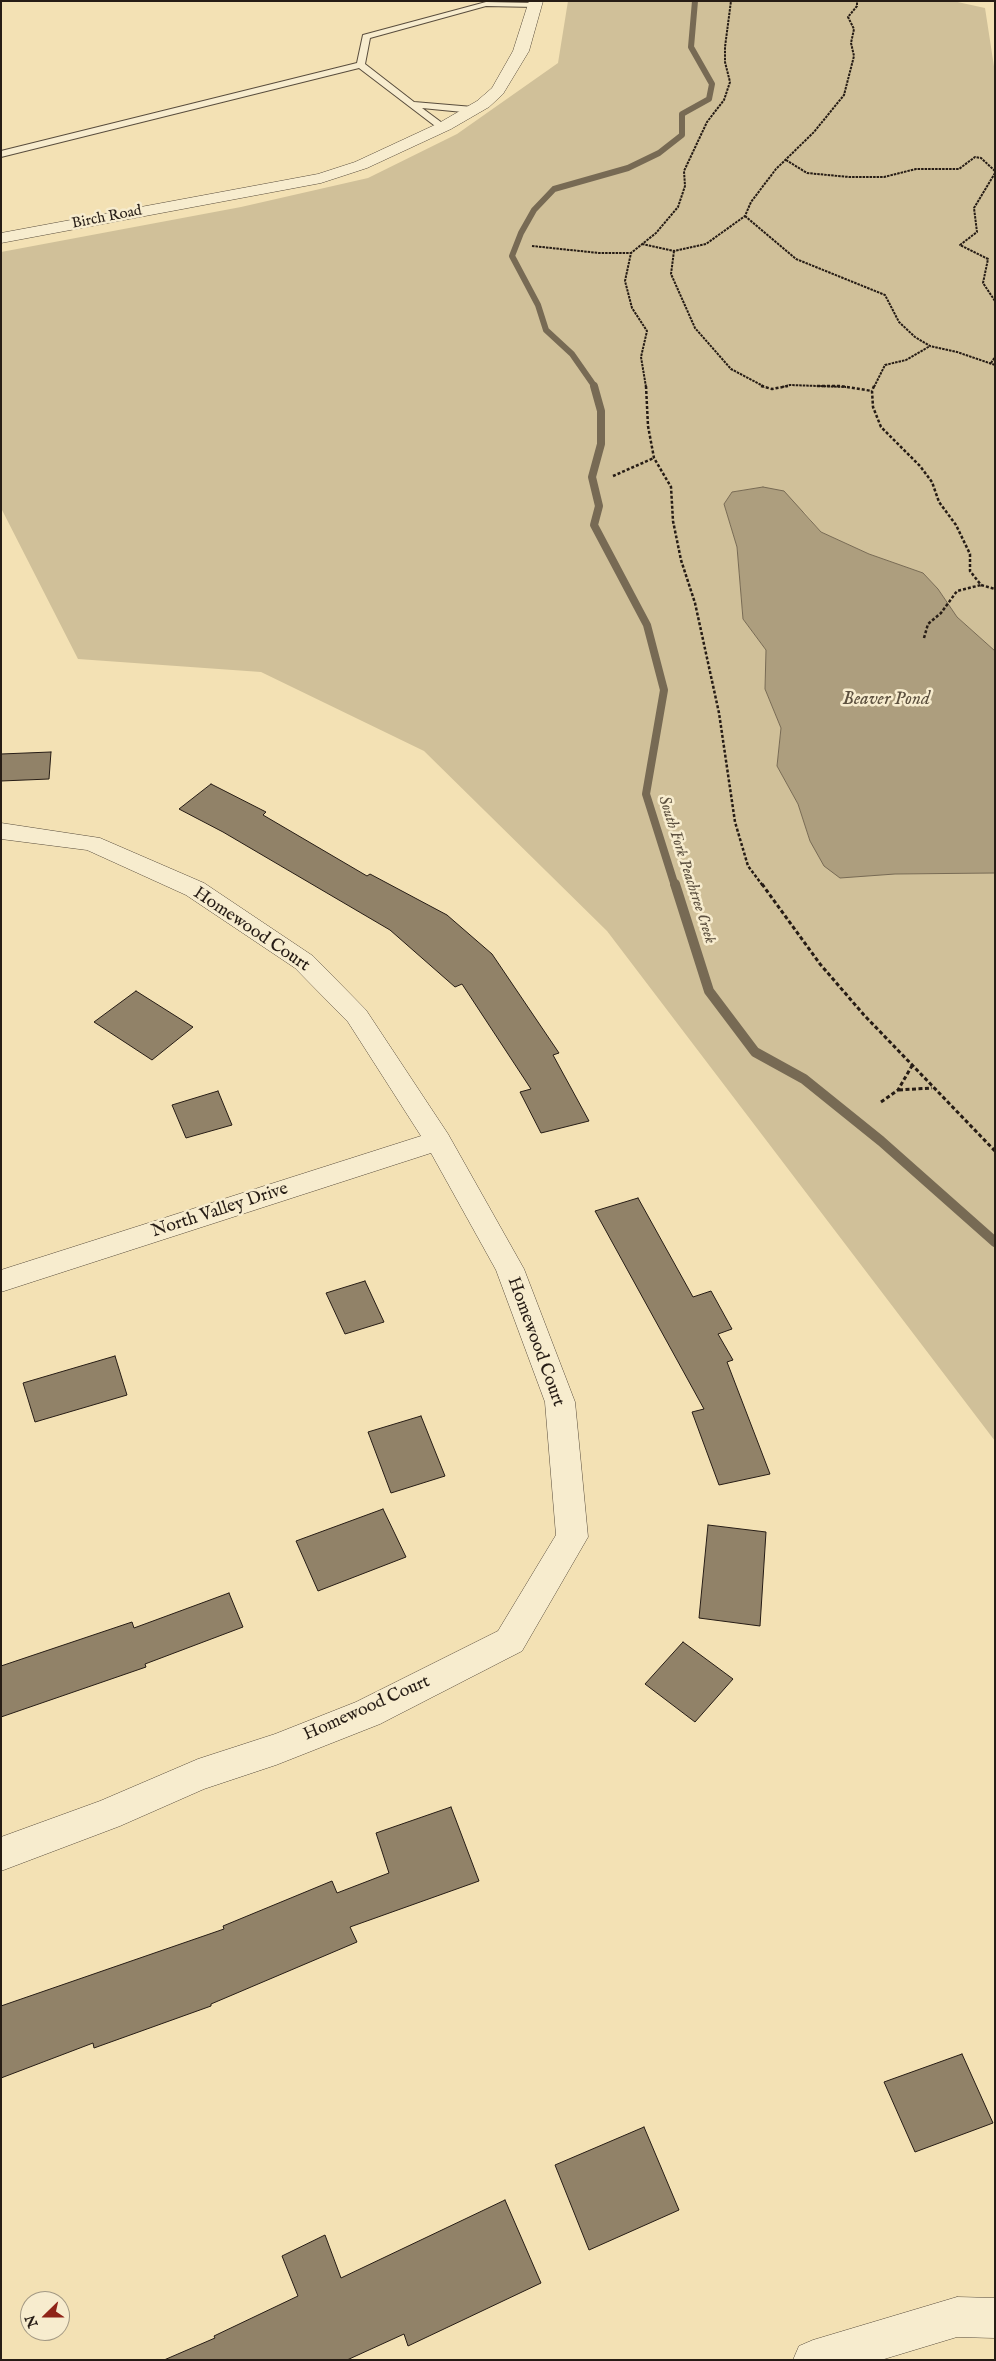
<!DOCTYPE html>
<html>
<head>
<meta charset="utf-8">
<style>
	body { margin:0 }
	#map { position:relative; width:996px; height:2361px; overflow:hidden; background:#f3e1b4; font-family:"IM FELL English",serif }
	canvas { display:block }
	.frame { position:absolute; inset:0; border:2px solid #261c15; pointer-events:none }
	.north { position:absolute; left:20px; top:2291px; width:50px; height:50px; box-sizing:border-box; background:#f7ecce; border:1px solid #a39984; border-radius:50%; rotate:248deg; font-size:14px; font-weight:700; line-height:20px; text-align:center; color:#261c15 }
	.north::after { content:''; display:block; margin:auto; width:18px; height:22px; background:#8f2418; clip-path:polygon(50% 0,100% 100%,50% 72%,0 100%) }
</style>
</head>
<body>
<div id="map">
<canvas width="996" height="2361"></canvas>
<div class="frame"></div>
<div class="north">N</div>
</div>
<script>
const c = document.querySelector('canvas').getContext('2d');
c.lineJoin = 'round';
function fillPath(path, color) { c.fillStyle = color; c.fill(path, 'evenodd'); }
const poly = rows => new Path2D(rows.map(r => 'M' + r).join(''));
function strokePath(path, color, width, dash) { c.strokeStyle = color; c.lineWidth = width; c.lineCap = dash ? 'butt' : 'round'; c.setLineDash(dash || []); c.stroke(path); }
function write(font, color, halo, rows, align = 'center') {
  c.font = font + ' "IM FELL English",serif'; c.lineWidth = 5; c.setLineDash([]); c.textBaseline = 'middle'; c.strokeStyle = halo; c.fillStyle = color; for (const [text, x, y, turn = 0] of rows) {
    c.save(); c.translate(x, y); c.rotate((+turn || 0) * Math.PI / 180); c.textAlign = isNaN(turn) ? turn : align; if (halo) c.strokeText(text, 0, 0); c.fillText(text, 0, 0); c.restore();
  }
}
fillPath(poly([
	[568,1,953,1,985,8,995,73,995,651,957,617,938,589,923,573,869,554,821,532,805,513,763,487,732,492,724,504,737,547,743,619,766,650,765,689,781,728,777,766,798,804,810,841,895,874,995,873,995,1441,607,931,424,751,261,672,78,659,1,508,1,252,241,207,368,178,457,134,558,63]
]), '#d0c099');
const water = poly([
	[763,487,784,491,821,532,869,554,923,573,938,589,957,617,995,651,995,873,895,874,840,878,824,866,810,841,798,804,777,766,781,728,765,689,766,650,743,619,737,547,724,504,732,492,763,487]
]);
fillPath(water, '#ad9e7e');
strokePath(water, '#776a54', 1);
strokePath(poly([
	[595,387,572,354,546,330,538,305,512,256,521,233,534,210,554,189,628,168,659,153,682,135,682,114,709,99,712,84,691,47,695,1]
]), '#776a54', 6);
strokePath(poly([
	[594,386,601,411,601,444,592,477,599,506,594,525,647,625,664,690,646,794,675,886]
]), '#776a54', 8);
strokePath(poly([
	[675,884,709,991,755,1052,804,1079,881,1141,995,1242]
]), '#776a54', 10);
const building = poly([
	[51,752,49,779,1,781,1,754,51,752],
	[211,784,266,812,263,815,367,876,370,874,447,915,492,954,559,1053,553,1055,589,1121,541,1133,520,1092,531,1089,462,984,455,987,390,930,223,832,179,809,211,784],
	[136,991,193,1027,152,1060,94,1022,136,991],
	[218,1091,232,1125,186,1138,172,1105,218,1091],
	[638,1198,693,1297,711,1291,732,1329,718,1334,733,1360,727,1362,770,1474,719,1485,692,1412,704,1409,595,1211,638,1198],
	[365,1281,384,1322,345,1334,326,1293,365,1281],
	[115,1356,127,1395,35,1422,23,1383,115,1356],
	[421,1416,445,1476,391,1493,368,1432,421,1416],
	[383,1509,406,1557,318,1591,296,1541,383,1509],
	[708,1525,766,1532,760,1626,699,1618,708,1525],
	[229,1593,243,1627,145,1664,146,1667,1,1717,1,1666,132,1622,134,1628,229,1593],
	[683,1642,733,1679,695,1722,645,1684,683,1642],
	[451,1807,479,1881,350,1927,357,1942,211,2004,211,2006,94,2048,93,2043,1,2078,1,2006,224,1929,223,1926,332,1881,337,1893,389,1873,376,1833,451,1807],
	[962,2054,993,2123,915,2152,884,2082,962,2054],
	[644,2127,679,2210,589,2250,555,2165,644,2127],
	[505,2200,541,2283,408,2346,404,2334,347,2360,164,2360,215,2338,214,2336,298,2296,282,2256,325,2235,341,2278,505,2200]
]);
fillPath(building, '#918268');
strokePath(building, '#261c15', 1);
const lane = poly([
	[486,2,535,3,539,5,535,7,486,6,370,38,365,64,414,102,473,107,477,110,473,113,422,108,445,125,445,129,439,129,359,68,1,157,1,151,357,63,363,35,486,2]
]);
const street = poly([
	[529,1,543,1,529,51,503,94,489,107,451,129,367,168,321,183,1,243,1,233,318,174,355,162,439,123,477,101,492,88,513,51,529,1],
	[1,823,100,838,204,883,313,956,366,1010,448,1134,524,1269,575,1402,588,1537,522,1651,380,1724,276,1765,204,1789,120,1826,1,1871,1,1837,100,1801,198,1759,275,1734,356,1702,498,1631,556,1535,545,1402,496,1270,431,1153,1,1292,1,1270,421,1136,348,1022,295,968,186,895,87,850,1,839,1,823],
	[957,2297,995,2298,995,2338,957,2337,881,2360,793,2360,799,2346,813,2340,957,2297]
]);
strokePath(lane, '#594d3d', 2);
strokePath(street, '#594d3d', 1);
strokePath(poly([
	[786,160,807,173,849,177,884,177,916,169,959,169,975,157,981,158,995,171],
	[995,173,974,208,977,232,960,245,988,259,983,283,995,301],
	[745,216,796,259,885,295,899,322,915,337,930,346,957,352,995,365],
	[642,244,674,251,706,244,745,216,751,202,776,169,814,132,844,95,854,56,851,43,854,29,848,17,857,6,857,1],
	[532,246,599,253,631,253],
	[674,251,671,274,695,328,731,369,765,387],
	[991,363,995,357],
	[646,387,641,357,647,331,632,308,625,281,631,253,656,233,678,207,685,186,684,171,707,122,724,100,730,82,725,62,725,47,731,1],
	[782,387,790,385,846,387],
	[874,387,885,365,906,360,930,346]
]), '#261c15', 2, [2.5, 1]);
strokePath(poly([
	[646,386,648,426,654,458,671,487,673,521,681,560,695,603,719,713,735,822,748,866,763,886],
	[761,386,772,389,788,386],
	[817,386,841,386,872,391],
	[874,386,872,391,873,407,881,427,920,466,932,482,939,502,956,525,970,554,970,571,981,585,995,589],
	[613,476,654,458],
	[924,638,928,624,941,613,957,591,981,585]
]), '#261c15', 2.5, [3, 2]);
strokePath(poly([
	[762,884,820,964,864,1015,995,1151],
	[899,1090,932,1088],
	[881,1102,898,1090,913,1064]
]), '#261c15', 3, [4, 2.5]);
fillPath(lane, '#f7ecce');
fillPath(street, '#f7ecce');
write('15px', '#261c15', '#f7ecce', [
	["Birch Road",107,218,-11]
]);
write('italic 16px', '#5c503f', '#f7ecce', [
	["South Fork Peachtree Creek",686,870,72]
]);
write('18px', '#261c15', '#f7ecce', [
	["Homewood Court",251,930,34],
	["North Valley Drive",220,1211,-18],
	["Homewood Court",535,1342,70],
	["Homewood Court",367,1709,-24]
]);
write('italic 19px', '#5c503f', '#f7ecce', [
	["Beaver Pond",886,700]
]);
</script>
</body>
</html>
